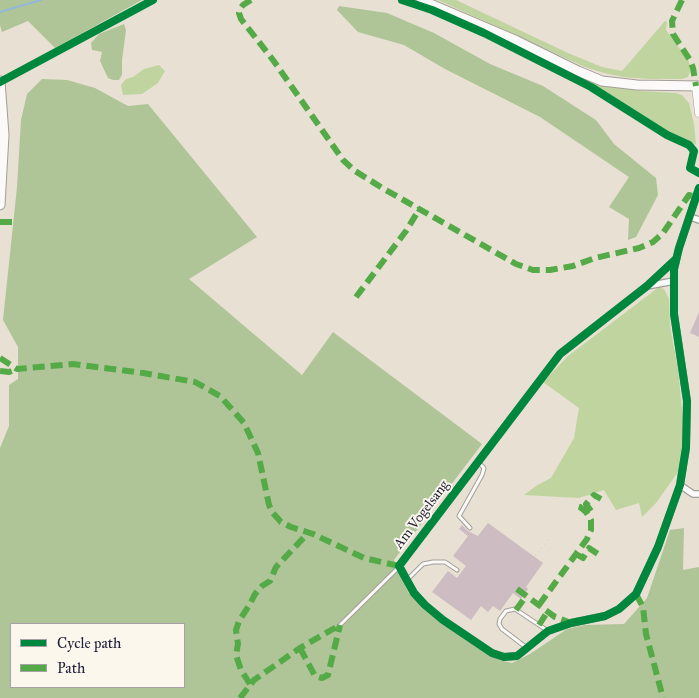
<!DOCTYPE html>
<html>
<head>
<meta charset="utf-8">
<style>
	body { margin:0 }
	#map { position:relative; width:699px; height:698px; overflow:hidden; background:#e8e0d2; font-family:"IM FELL Great Primer",serif }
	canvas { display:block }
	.legend { position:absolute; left:10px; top:623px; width:175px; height:65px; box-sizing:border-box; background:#fbf7ec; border:1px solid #a4a2a5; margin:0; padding:6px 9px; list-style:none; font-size:15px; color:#22223b }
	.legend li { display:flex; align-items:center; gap:10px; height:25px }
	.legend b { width:25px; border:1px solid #a4a2a5 }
</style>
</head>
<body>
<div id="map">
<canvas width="699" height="698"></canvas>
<ul class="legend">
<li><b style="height:6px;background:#00873e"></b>Cycle path</li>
<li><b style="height:6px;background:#53aa46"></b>Path</li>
</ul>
</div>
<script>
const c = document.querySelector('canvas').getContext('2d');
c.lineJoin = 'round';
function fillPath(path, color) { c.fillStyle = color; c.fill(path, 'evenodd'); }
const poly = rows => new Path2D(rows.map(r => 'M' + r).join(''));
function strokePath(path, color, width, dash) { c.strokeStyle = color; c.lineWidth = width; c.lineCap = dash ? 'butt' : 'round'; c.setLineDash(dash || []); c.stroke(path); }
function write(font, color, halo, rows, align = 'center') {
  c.font = font + ' "IM FELL Great Primer",serif'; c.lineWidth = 4; c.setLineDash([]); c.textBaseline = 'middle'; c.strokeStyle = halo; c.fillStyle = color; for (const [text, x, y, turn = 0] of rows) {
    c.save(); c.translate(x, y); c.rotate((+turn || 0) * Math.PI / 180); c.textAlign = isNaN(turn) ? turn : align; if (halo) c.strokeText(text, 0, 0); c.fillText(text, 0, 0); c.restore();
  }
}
fillPath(poly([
	[438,0,456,0,568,53,602,67,622,71,665,21,667,22,666,30,688,60,691,68,688,77,682,79,649,79,623,77,604,73,585,67],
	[159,65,165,71,158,83,142,94,123,95,121,85,126,79,133,77,144,69],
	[574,73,594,81,622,88,642,91,676,93,682,95,689,103,694,124,696,144,692,145,666,132,573,75],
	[659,287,664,289,669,299,670,326,678,369,682,409,682,448,678,472,656,503,642,517,639,503,616,510,604,490,579,498,524,495,536,486,551,478,574,438,579,408,543,382,568,356]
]), '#c0d4a0');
fillPath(poly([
	[0,0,142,0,55,48,28,21,2,32,0,25],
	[339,6,387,13,434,33,490,64,543,86,596,120,614,144,656,178,658,195,636,237,628,240,629,219,609,207,629,177,540,117,445,69,404,45,358,32,337,10],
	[124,24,126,30,122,60,122,75,119,80,113,80,108,78,100,61,102,52,92,50,91,43,99,34],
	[42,79,67,80,95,88,128,106,148,104,257,237,189,279,302,375,333,332,482,444,394,560,408,592,426,611,480,649,499,660,512,663,530,654,567,629,585,625,624,624,647,598,670,530,684,528,683,570,699,567,699,698,0,698,0,448,9,426,9,385,18,379,18,347,3,320,17,187,21,120,27,94],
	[11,624,184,624,184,687,11,687]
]), '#afc598');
strokePath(poly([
	[0,12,41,0]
]), '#92b7d9', 2);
fillPath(poly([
	[699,312,699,337,690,333],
	[488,523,543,563,526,587,528,589,521,599,513,593,500,611,493,606,488,612,481,606,471,620,432,592,448,571,457,578,466,566,453,556,468,536,459,529,462,525,468,531,478,536]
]), '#cdbdc2');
const lane = poly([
	[470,528,459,516,482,475,484,468,478,462],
	[407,580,423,564,433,562,445,562,457,570],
	[340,625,399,567],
	[527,648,502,629,499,624,500,619,506,611,515,609,548,631]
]);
const street = poly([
	[690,217,699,220],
	[676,259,647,286,560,354,399,566,414,593,425,605,443,620,492,653,504,657,517,656,548,631,571,623,605,616,619,609,636,594,658,547,680,485,686,448,687,401,674,314,674,269,679,248,699,188],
	[647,286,674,281],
	[680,485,693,494,699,494]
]);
const secondary = poly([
	[696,86,699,113]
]);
const primary = poly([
	[421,0,517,41,578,71,602,81,637,85,699,86],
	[0,81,4,135,0,205]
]);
strokePath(lane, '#a39e99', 5);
strokePath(street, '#a39e99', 8);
strokePath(secondary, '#a39e99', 9);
strokePath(primary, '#a39e99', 11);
strokePath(poly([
	[532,560,549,539]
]), '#c9c7c5', 1, [1, 4]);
strokePath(lane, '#fcfaf8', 3);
strokePath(street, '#fcfaf8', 5.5);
strokePath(secondary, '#fcfaf8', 8);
strokePath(primary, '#fcfaf8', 9);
strokePath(poly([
	[251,0,243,5,240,9,239,13,241,19,273,60,343,160,355,171,384,189,516,264,533,270,550,270,573,266,595,258,639,248,653,242,663,233,689,195,696,197],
	[682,0,672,21,673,34,690,60,693,68,696,86],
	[0,222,15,222],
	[356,297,406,231,420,208],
	[0,358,17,369,73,364,143,373,195,382,220,396,244,423,258,453,269,505,273,513,281,522,291,527,313,534,364,558,399,566],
	[0,371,9,372,17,369],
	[591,511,586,504,594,495,601,499],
	[576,554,583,558,589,548,598,554],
	[517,589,555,617,571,623],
	[636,594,643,607,646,634,663,698],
	[539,605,587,539,591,530,591,520,586,512,580,507,573,505],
	[516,610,526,596],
	[539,625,548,611],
	[300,648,315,676,322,678,328,675,340,625],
	[250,684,241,670,236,655,238,644,236,630,239,621,250,604,255,594,262,586,270,581,276,567,309,532],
	[240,698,254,680,300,648,340,625]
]), '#53aa46', 6, [12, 6]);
strokePath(poly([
	[402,0,432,10,484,33,591,87,667,135,689,145,694,151,690,168,699,173],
	[0,82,153,0],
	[676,259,647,286,560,354,399,566,414,593,425,605,443,620,492,653,504,657,517,656,548,631,571,623,605,616,619,609,636,594,658,547,680,485,686,448,687,401,674,314,674,269,679,248,699,188]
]), '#00873e', 8);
write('14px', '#22223b', '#fbf7ec', [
	["Am Vogelsang",422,515,-53]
]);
</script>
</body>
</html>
